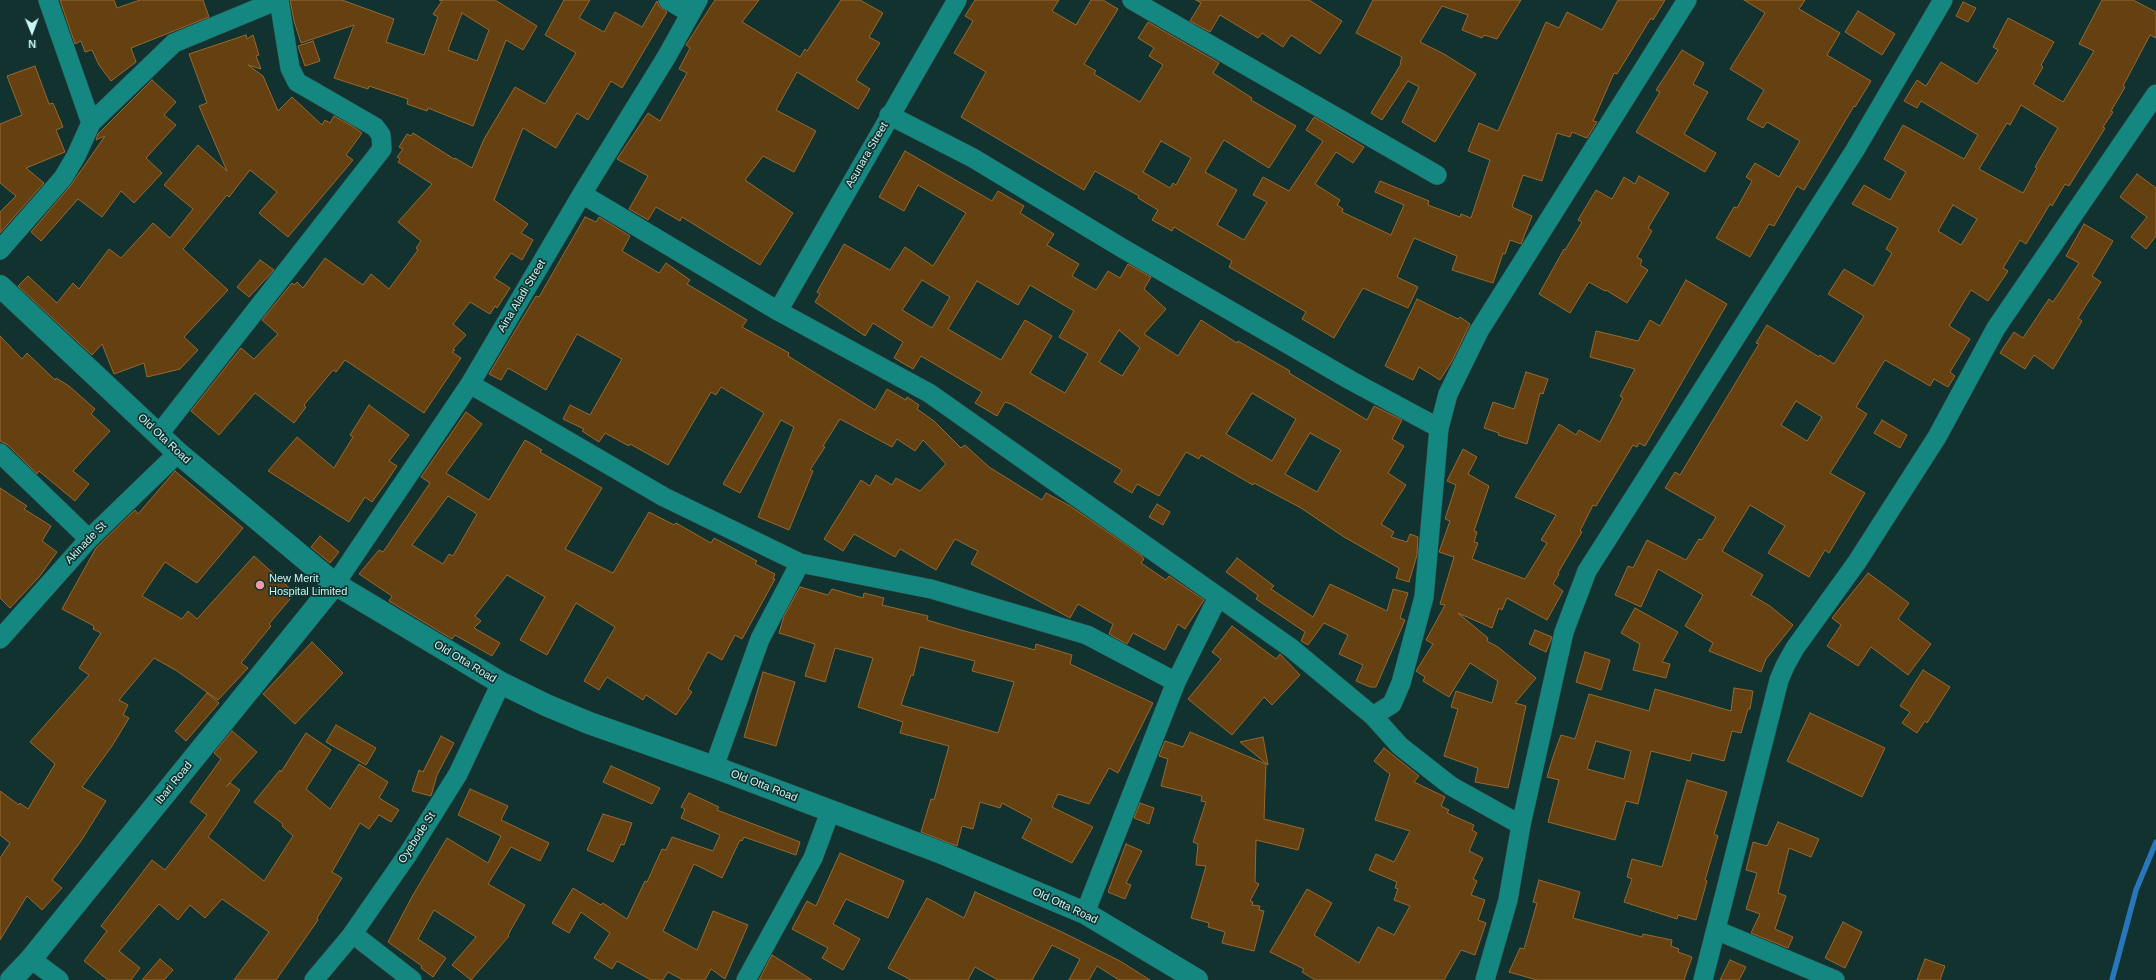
<!DOCTYPE html>
<html>
<head>
<meta charset="utf-8">
<style>
	body { margin:0 }
	#map { position:relative; width:2156px; height:980px; overflow:hidden; background:#123230; font-family:Helvetica,sans-serif }
	canvas { display:block }
	.north { position:absolute; left:12px; top:12px; width:40px; height:40px; -webkit-text-stroke:3px #123230; paint-order:stroke; rotate:179deg; font-size:11px; font-weight:700; line-height:16px; text-align:center; color:#c9f6f2 }
	.north::after { content:''; display:block; margin:auto; width:14px; height:18px; background:#c9f6f2; clip-path:polygon(50% 0,100% 100%,50% 72%,0 100%) }
</style>
</head>
<body>
<div id="map">
<canvas width="2156" height="980"></canvas>
<div class="north">N</div>
</div>
<script>
const c = document.querySelector('canvas').getContext('2d');
c.lineJoin = 'round';
const poly = rows => new Path2D(rows.map(r => 'M' + r).join(''));
function strokePath(path, color, width, dash) { c.strokeStyle = color; c.lineWidth = width; c.lineCap = dash ? 'butt' : 'round'; c.setLineDash(dash || []); c.stroke(path); }
function fillPath(path, color) { c.fillStyle = color; c.fill(path, 'evenodd'); }
function write(font, color, halo, rows, align = 'center') {
  c.font = font + ' Helvetica,sans-serif'; c.lineWidth = 3.5; c.setLineDash([]); c.textBaseline = 'middle'; c.strokeStyle = halo; c.fillStyle = color; for (const [text, x, y, turn = 0] of rows) {
    c.save(); c.translate(x, y); c.rotate((+turn || 0) * Math.PI / 180); c.textAlign = isNaN(turn) ? turn : align; if (halo) c.strokeText(text, 0, 0); c.fillText(text, 0, 0); c.restore();
  }
}
strokePath(poly([
	[2112,980,2136,890,2156,842]
]), '#2877bb', 5.5);
const building = poly([
	[60,0,114,0,117,8,140,0,203,0,209,17,131,48,136,62,111,81,99,65,92,50,85,52,81,41,75,44,60,0],
	[290,0,342,0,394,19,386,42,424,55,438,17,433,14,442,1,439,0,495,0,537,26,523,50,506,40,473,126,428,108,427,111,407,104,408,99,369,86,368,89,334,78,354,25,301,43,294,21,290,0],
	[462,13,489,30,477,61,448,50,462,13],
	[564,0,590,0,579,18,604,32,615,12,642,27,657,1,659,6,667,12,622,88,611,81,588,120,577,113,556,148,523,128,494,200,528,224,521,233,533,240,522,260,511,253,494,278,510,288,497,308,495,306,490,314,470,302,453,324,466,335,453,349,455,350,452,352,461,358,424,413,345,360,336,372,333,370,304,405,306,407,294,423,255,393,219,435,191,411,241,348,254,359,278,334,262,320,292,283,294,285,297,282,303,288,325,258,363,285,371,274,389,289,418,250,416,248,421,241,398,222,432,184,398,162,400,159,397,157,403,149,399,147,407,134,411,136,413,133,454,159,455,158,472,168,484,139,515,87,545,104,576,53,545,35,564,0],
	[715,0,759,0,742,22,800,57,805,49,807,51,841,0,860,0,883,13,869,37,880,43,856,80,870,89,858,109,797,72,776,110,816,131,794,172,763,156,745,180,793,213,760,265,682,217,680,221,656,207,648,220,629,209,648,176,617,159,648,113,660,121,687,73,679,69,690,48,686,45,715,0],
	[975,0,1059,0,1052,11,1076,25,1091,0,1103,0,1118,9,1084,64,1096,71,1094,74,1140,102,1163,65,1149,56,1154,48,1138,38,1148,22,1219,63,1213,73,1252,98,1251,100,1296,126,1269,168,1224,140,1205,172,1237,190,1217,225,1244,240,1267,202,1253,195,1263,177,1289,191,1323,141,1306,130,1314,117,1364,147,1353,163,1336,152,1315,184,1340,200,1337,205,1343,209,1342,212,1391,235,1404,205,1375,192,1380,181,1429,201,1428,205,1460,217,1461,214,1471,218,1490,160,1468,151,1479,123,1498,131,1546,22,1559,28,1567,12,1602,30,1618,0,1665,0,1653,20,1651,18,1617,74,1614,73,1593,121,1597,122,1587,138,1572,132,1570,137,1557,133,1542,181,1523,175,1512,207,1532,216,1521,244,1510,240,1505,254,1503,253,1493,283,1452,270,1457,256,1414,238,1397,277,1418,287,1408,308,1363,288,1334,338,1302,319,1306,312,1229,267,1232,261,1174,227,1172,231,1152,220,1158,210,1138,198,1139,196,1095,171,1084,190,961,117,986,72,954,53,973,21,965,16,975,0],
	[1161,141,1191,158,1176,185,1173,183,1170,188,1143,172,1161,141],
	[1196,0,1309,0,1342,21,1320,54,1291,35,1283,47,1262,33,1258,38,1220,15,1210,32,1190,21,1201,3,1196,0],
	[1373,0,1521,0,1497,39,1484,35,1482,38,1462,30,1468,15,1442,6,1420,42,1444,54,1476,74,1435,142,1402,122,1419,87,1408,81,1382,120,1371,113,1401,64,1400,63,1402,57,1356,33,1373,0],
	[1744,0,1805,0,1799,9,1840,33,1827,55,1871,81,1855,107,1854,106,1804,190,1797,186,1774,226,1769,224,1750,257,1716,238,1734,207,1737,208,1752,181,1746,177,1755,163,1779,177,1800,141,1767,122,1763,128,1747,119,1764,90,1730,69,1765,13,1744,0],
	[2102,0,2133,0,2156,12,2156,38,2150,35,2123,86,2125,87,2111,111,2113,112,2103,127,2105,128,2069,186,2065,184,2052,206,2050,204,2026,244,2020,240,2003,268,2008,271,1988,301,1971,290,1949,326,1970,339,1950,372,1955,376,1948,387,1934,379,1930,386,1885,360,1856,407,1867,414,1830,473,1865,493,1829,553,1825,550,1809,577,1768,553,1785,526,1750,505,1722,551,1763,575,1751,595,1770,606,1793,625,1766,659,1761,672,1709,651,1713,643,1685,626,1703,595,1658,569,1641,607,1615,595,1628,566,1633,568,1647,540,1686,560,1699,539,1702,540,1716,517,1665,488,1675,472,1680,475,1759,344,1756,343,1767,325,1819,357,1820,355,1834,364,1864,316,1828,294,1844,269,1873,286,1892,253,1886,249,1898,228,1852,204,1864,185,1890,200,1906,172,1884,159,1903,125,1964,159,1978,135,1921,101,1917,108,1904,101,1917,80,1926,86,1941,62,1977,84,1998,50,1993,47,2008,18,2054,42,2041,65,2043,67,2033,84,2063,102,2094,51,2079,44,2102,0],
	[2021,105,2058,128,2035,167,2037,168,2023,193,1979,169,2007,123,2010,125,2021,105],
	[1953,205,1977,219,1961,245,1938,231,1953,205],
	[1796,401,1822,417,1807,441,1781,425,1796,401],
	[1963,2,1976,8,1968,22,1956,16,1963,2],
	[1858,11,1895,34,1882,55,1845,32,1858,11],
	[246,35,247,39,253,35,259,55,256,56,261,69,248,65,263,76,278,111,292,97,322,125,325,120,330,123,334,116,352,126,362,133,346,155,353,160,288,237,259,213,277,192,250,170,229,197,227,195,183,249,228,290,184,337,198,350,180,369,147,377,144,363,114,374,102,344,92,355,18,286,28,276,57,303,73,283,79,289,109,249,121,258,153,223,170,238,193,209,164,185,198,145,227,171,199,106,207,103,189,54,246,35],
	[313,41,320,61,305,66,298,46,313,41],
	[1682,50,1704,63,1693,84,1708,92,1684,134,1716,153,1705,172,1636,132,1660,92,1656,90,1682,50],
	[35,66,49,104,53,103,63,127,56,130,65,152,26,168,44,183,0,233,0,212,16,196,0,183,0,124,22,115,7,76,35,66],
	[152,80,176,102,164,115,176,125,146,158,162,173,134,203,121,191,102,217,78,199,41,241,31,232,71,185,105,136,96,140,98,134,152,80],
	[905,151,992,201,998,191,1024,206,1020,213,1054,234,1047,245,1079,264,1072,276,1096,290,1108,271,1120,278,1128,264,1151,277,1144,289,1166,309,1144,334,1178,356,1201,320,1237,343,1238,341,1290,371,1289,373,1367,420,1374,406,1402,420,1392,439,1404,446,1388,473,1406,485,1381,524,1394,532,1391,537,1407,542,1410,534,1418,537,1417,555,1409,582,1396,578,1399,568,1344,537,1301,508,1254,483,1253,485,1201,455,1199,459,1186,452,1159,496,1137,484,1132,493,1114,482,1122,470,1011,404,1005,402,997,416,975,403,982,392,921,356,913,369,894,358,903,342,873,323,865,336,815,302,820,294,817,292,844,244,890,270,905,247,933,266,966,213,918,185,904,211,879,197,905,151],
	[922,280,950,297,932,328,902,310,922,280],
	[977,281,1018,305,1030,285,1074,311,1059,337,1088,354,1065,393,1030,373,1052,336,1025,320,1001,360,948,329,977,281],
	[1119,330,1140,348,1122,376,1099,362,1119,330],
	[1252,393,1296,419,1272,461,1226,434,1252,393],
	[1310,433,1341,450,1317,492,1285,474,1310,433],
	[2137,174,2156,188,2156,236,2146,249,2131,237,2147,217,2120,197,2137,174],
	[1639,176,1669,193,1648,228,1652,231,1637,257,1642,260,1640,265,1648,270,1627,303,1606,290,1605,291,1589,282,1570,313,1539,294,1564,249,1565,250,1582,222,1578,220,1596,190,1612,199,1624,177,1635,184,1639,176],
	[585,217,596,222,599,217,630,236,622,251,659,273,666,263,690,280,687,284,747,320,742,327,789,353,788,356,875,410,887,389,906,400,907,397,919,405,917,409,934,421,961,448,965,445,989,467,1042,500,1046,493,1070,506,1141,555,1144,559,1141,563,1166,580,1169,576,1204,600,1185,629,1178,624,1165,650,1133,633,1127,644,1109,634,1113,624,1078,604,1070,618,971,564,978,551,955,539,936,570,900,549,895,557,854,534,843,551,824,539,861,480,870,486,876,475,892,485,896,478,920,491,946,464,923,440,915,451,897,439,892,447,840,419,823,446,825,447,810,470,813,471,789,530,758,517,794,427,781,420,740,493,723,484,764,413,721,387,716,395,711,392,668,465,630,444,629,446,605,433,599,442,582,431,584,429,563,419,570,405,590,415,622,359,577,334,546,390,508,368,501,380,489,374,536,296,539,297,585,217],
	[2084,224,2113,241,2092,276,2101,282,2078,318,2082,321,2053,369,2034,355,2025,369,2000,353,2014,332,2023,338,2049,299,2053,302,2079,263,2066,256,2084,224],
	[260,260,274,270,249,297,237,287,260,260],
	[1686,280,1727,304,1645,446,1639,443,1637,447,1633,445,1596,506,1593,505,1580,531,1582,532,1558,573,1559,574,1553,584,1563,591,1547,620,1507,598,1502,610,1499,608,1492,628,1458,613,1488,638,1487,641,1498,647,1536,678,1515,703,1526,706,1508,788,1475,782,1478,768,1444,756,1458,709,1451,707,1456,691,1492,703,1498,681,1470,663,1449,697,1423,681,1425,677,1416,671,1433,644,1426,640,1445,605,1440,604,1454,557,1439,552,1450,521,1445,519,1456,485,1447,481,1463,449,1477,457,1468,474,1489,486,1474,531,1477,532,1474,542,1478,543,1472,559,1525,579,1547,543,1541,540,1556,515,1515,497,1559,424,1576,435,1579,430,1600,442,1623,398,1620,396,1635,369,1590,357,1596,331,1638,341,1650,320,1660,326,1686,280],
	[1417,299,1458,319,1460,317,1470,324,1452,361,1440,380,1419,367,1413,380,1385,366,1417,299],
	[0,336,22,359,27,353,55,380,56,378,69,386,95,409,91,414,110,431,73,471,89,484,75,501,39,471,37,474,8,445,0,441,0,336],
	[1526,372,1548,379,1543,394,1540,393,1527,444,1498,435,1499,433,1484,428,1493,402,1514,409,1526,372],
	[369,405,409,435,389,461,397,466,385,484,372,502,365,497,349,522,268,471,297,437,334,468,353,437,350,435,369,405],
	[466,412,482,424,446,473,489,500,525,440,542,450,540,452,602,488,565,549,613,573,649,512,674,525,676,523,711,543,714,538,757,561,755,564,775,574,773,579,775,579,742,639,735,635,722,660,708,652,688,689,692,692,676,715,646,695,643,700,607,677,599,690,584,681,615,627,576,603,547,655,520,640,545,597,507,575,475,616,481,621,474,628,500,643,492,656,455,635,452,639,389,601,392,596,359,574,379,550,383,552,430,483,421,477,466,412],
	[448,496,477,514,453,556,449,554,443,564,412,545,448,496],
	[1882,420,1907,435,1900,448,1874,433,1882,420],
	[175,471,243,528,197,583,165,562,142,596,182,619,188,611,197,619,254,556,295,593,269,624,271,626,241,663,248,668,218,700,177,671,154,658,119,700,128,705,123,715,129,718,112,746,82,787,106,801,81,841,52,880,62,888,42,910,27,896,0,940,0,858,10,843,0,835,0,791,19,805,20,803,28,809,55,764,30,742,89,675,79,668,101,633,93,629,94,626,62,609,96,548,135,510,138,514,175,471],
	[0,488,27,506,24,509,51,526,42,541,57,552,39,577,10,608,0,598,0,488],
	[1157,504,1170,512,1163,525,1149,517,1157,504],
	[320,536,339,552,330,563,311,547,320,536],
	[1237,558,1274,586,1271,589,1313,617,1330,584,1387,611,1393,589,1408,593,1400,618,1405,620,1376,687,1370,687,1356,681,1363,665,1339,654,1348,635,1324,623,1308,645,1301,641,1305,632,1256,599,1258,595,1226,572,1237,558],
	[1868,573,1909,603,1898,619,1931,644,1908,675,1871,647,1858,666,1827,646,1841,625,1832,618,1868,573],
	[800,587,828,595,832,589,863,598,864,593,884,598,882,605,928,616,927,620,961,630,1035,650,1036,644,1072,655,1070,664,1153,703,1118,773,1109,768,1089,804,1058,794,1052,807,1093,827,1072,863,1022,838,1032,819,1002,803,1000,808,980,802,973,829,962,826,957,846,921,832,931,799,934,800,949,746,900,733,903,722,858,707,873,658,835,648,825,682,805,676,815,644,779,633,784,616,800,587],
	[920,647,975,661,972,671,1014,682,998,733,901,705,911,675,913,676,920,647],
	[1635,608,1678,632,1662,662,1670,664,1666,678,1633,670,1640,644,1621,633,1635,608],
	[1232,626,1276,659,1280,654,1300,675,1272,705,1264,697,1232,735,1188,699,1221,659,1212,652,1232,626],
	[1535,630,1552,637,1546,652,1529,644,1535,630],
	[312,642,343,673,295,724,263,694,312,642],
	[1585,652,1610,660,1601,690,1576,682,1585,652],
	[1923,670,1950,687,1927,723,1925,721,1917,733,1902,723,1910,712,1900,706,1923,670],
	[763,672,795,682,776,746,744,737,763,672],
	[1734,688,1753,691,1750,709,1748,709,1741,733,1732,731,1724,761,1692,753,1690,761,1651,751,1638,804,1626,801,1615,840,1548,822,1559,780,1547,777,1553,757,1561,735,1575,739,1589,694,1649,711,1655,689,1731,711,1734,688],
	[1596,741,1631,751,1624,779,1587,769,1596,741],
	[207,693,219,703,186,741,175,731,207,693],
	[1810,713,1885,748,1862,797,1787,761,1810,713],
	[336,725,376,748,366,765,326,742,336,725],
	[232,731,257,752,226,787,230,783,240,790,208,837,264,881,293,836,282,826,283,824,254,802,280,770,281,772,306,733,331,750,306,789,330,809,359,764,388,782,379,798,399,810,391,822,379,815,369,829,360,823,332,872,342,878,317,918,318,920,276,980,234,980,269,932,222,899,205,918,190,905,178,920,159,904,119,951,140,968,131,980,108,980,84,961,107,931,101,926,152,860,165,870,207,815,190,802,221,759,214,753,232,731],
	[1190,732,1266,764,1264,819,1304,829,1298,850,1256,840,1255,882,1259,884,1250,901,1253,902,1252,905,1260,906,1259,910,1264,911,1254,951,1222,943,1225,932,1208,927,1209,923,1191,918,1206,866,1196,865,1198,844,1193,842,1206,802,1201,801,1202,796,1161,786,1168,759,1159,756,1165,741,1183,747,1190,732],
	[441,736,454,743,437,775,431,796,412,791,419,770,423,772,441,736],
	[1263,737,1268,765,1240,742,1263,737],
	[1384,748,1419,776,1414,782,1445,797,1441,806,1449,810,1447,813,1474,825,1472,830,1477,833,1469,851,1483,858,1473,879,1477,881,1471,895,1485,900,1478,920,1486,923,1475,955,1461,950,1444,980,1315,980,1302,972,1304,969,1270,952,1307,889,1332,903,1314,935,1359,963,1378,927,1394,935,1410,906,1394,900,1398,889,1395,888,1397,882,1369,870,1376,854,1394,862,1410,831,1375,820,1390,774,1374,761,1384,748],
	[611,766,660,788,652,804,603,782,611,766],
	[1687,780,1727,792,1714,834,1718,836,1705,880,1707,881,1696,920,1678,915,1677,919,1624,902,1632,879,1627,877,1632,859,1662,867,1687,780],
	[470,789,508,806,501,820,549,843,540,861,511,847,488,884,525,905,508,935,509,936,471,980,452,965,476,937,434,910,418,939,446,958,433,977,421,968,422,966,388,942,413,895,447,838,488,863,501,836,458,815,470,789],
	[689,793,719,807,717,810,800,842,796,855,744,837,742,841,740,840,722,878,694,864,663,931,697,950,713,911,748,925,725,979,711,969,705,980,683,980,668,972,663,980,651,980,617,961,612,969,594,958,610,933,581,912,569,933,552,923,573,888,601,905,603,903,627,919,645,881,647,882,662,849,666,850,672,837,713,851,720,835,681,818,685,809,681,807,689,793],
	[1140,803,1154,808,1149,824,1134,818,1140,803],
	[603,814,632,823,624,845,621,844,613,862,587,850,603,814],
	[1778,822,1819,839,1811,857,1789,848,1778,893,1786,896,1775,929,1793,937,1788,948,1751,933,1760,914,1746,909,1757,873,1746,870,1753,842,1767,846,1778,822],
	[1126,844,1142,851,1126,883,1131,885,1125,899,1108,892,1126,844],
	[840,853,904,881,888,918,846,899,833,924,860,939,843,970,822,958,828,948,792,929,807,901,816,906,840,853],
	[1539,880,1580,892,1573,918,1642,937,1643,934,1672,940,1671,946,1679,949,1678,952,1692,957,1684,980,1537,980,1509,972,1520,948,1524,949,1537,903,1533,902,1539,880],
	[975,892,1064,933,1120,961,1150,980,1119,980,1097,966,1089,980,1069,980,1080,959,1052,945,1032,980,998,980,975,967,968,980,911,980,888,968,927,898,964,918,975,892],
	[1843,922,1862,932,1845,968,1825,958,1843,922],
	[772,955,812,980,759,980,772,955],
	[160,959,173,970,164,980,142,980,160,959],
	[1925,959,1945,966,1940,980,1917,980,1925,959],
	[1730,960,1746,967,1739,980,1720,980,1730,960]
]);
fillPath(building, '#654111');
strokePath(building, '#976830', 1);
const minor = poly([
	[48,0,91,123],
	[668,0,690,13],
	[1132,0,1437,175],
	[889,115,973,158,1122,248,1350,380,1439,428],
	[582,194,778,311,929,393,1291,648,1373,716,1400,746,1451,786,1521,825],
	[0,250,63,178,76,156,91,123,174,43,278,0],
	[778,311,957,0],
	[470,384,664,497,800,563,931,589,1087,635,1176,682],
	[159,434,382,149,381,135,375,127,297,82,290,68,279,0],
	[0,453,89,539],
	[335,584,470,384,582,194,667,56,698,0],
	[0,639,89,539,178,453],
	[1373,716,1392,704,1401,683,1424,597,1439,428,1448,394,1479,331,1687,0],
	[714,767,760,639,800,563],
	[1085,913,1176,682,1218,597],
	[1716,930,1835,980],
	[353,934,412,980],
	[31,959,59,980],
	[314,980,351,936,408,854,458,774,501,683],
	[746,980,813,858,830,812],
	[1485,980,1508,900,1521,825,1564,632,1587,571,1855,150,1943,0],
	[1703,980,1779,680,1785,666,1795,648,1857,562,1937,437,1996,328,2156,94]
]);
const tertiary = poly([
	[0,286,178,453,335,584,501,683,546,705,589,723,714,767,942,853,1085,913,1197,980],
	[11,980,31,959,335,584]
]);
strokePath(minor, '#304f4c', 20);
strokePath(tertiary, '#304f4c', 23);
strokePath(minor, '#148781', 19);
strokePath(tertiary, '#148781', 22);
for (const [x, y, r, color] of [
	[260,585,5,"#f39aa9"]
]) { const dot = new Path2D(); dot.arc(x, y, r, 0, 2 * Math.PI); c.fillStyle = color; c.fill(dot); strokePath(dot, '#123230', 1.5); }
write('11px', '#c9f6f2', '#123230', [
	["Asunara Street",867,155,-60],
	["Aina Aladi Street",522,296,-59],
	["Old Ota Road",164,439,43],
	["Akinade St",86,543,-46],
	["Old Otta Road",465,662,31],
	["Ibari Road",174,783,-51],
	["Old Otta Road",764,786,21],
	["Oyebode St",417,838,-57],
	["Old Otta Road",1065,906,25]
]);
write('11px', '#c9f6f2', '#123230', [
	["New Merit",269,579],
	["Hospital Limited",269,592]
], 'left');
</script>
</body>
</html>
